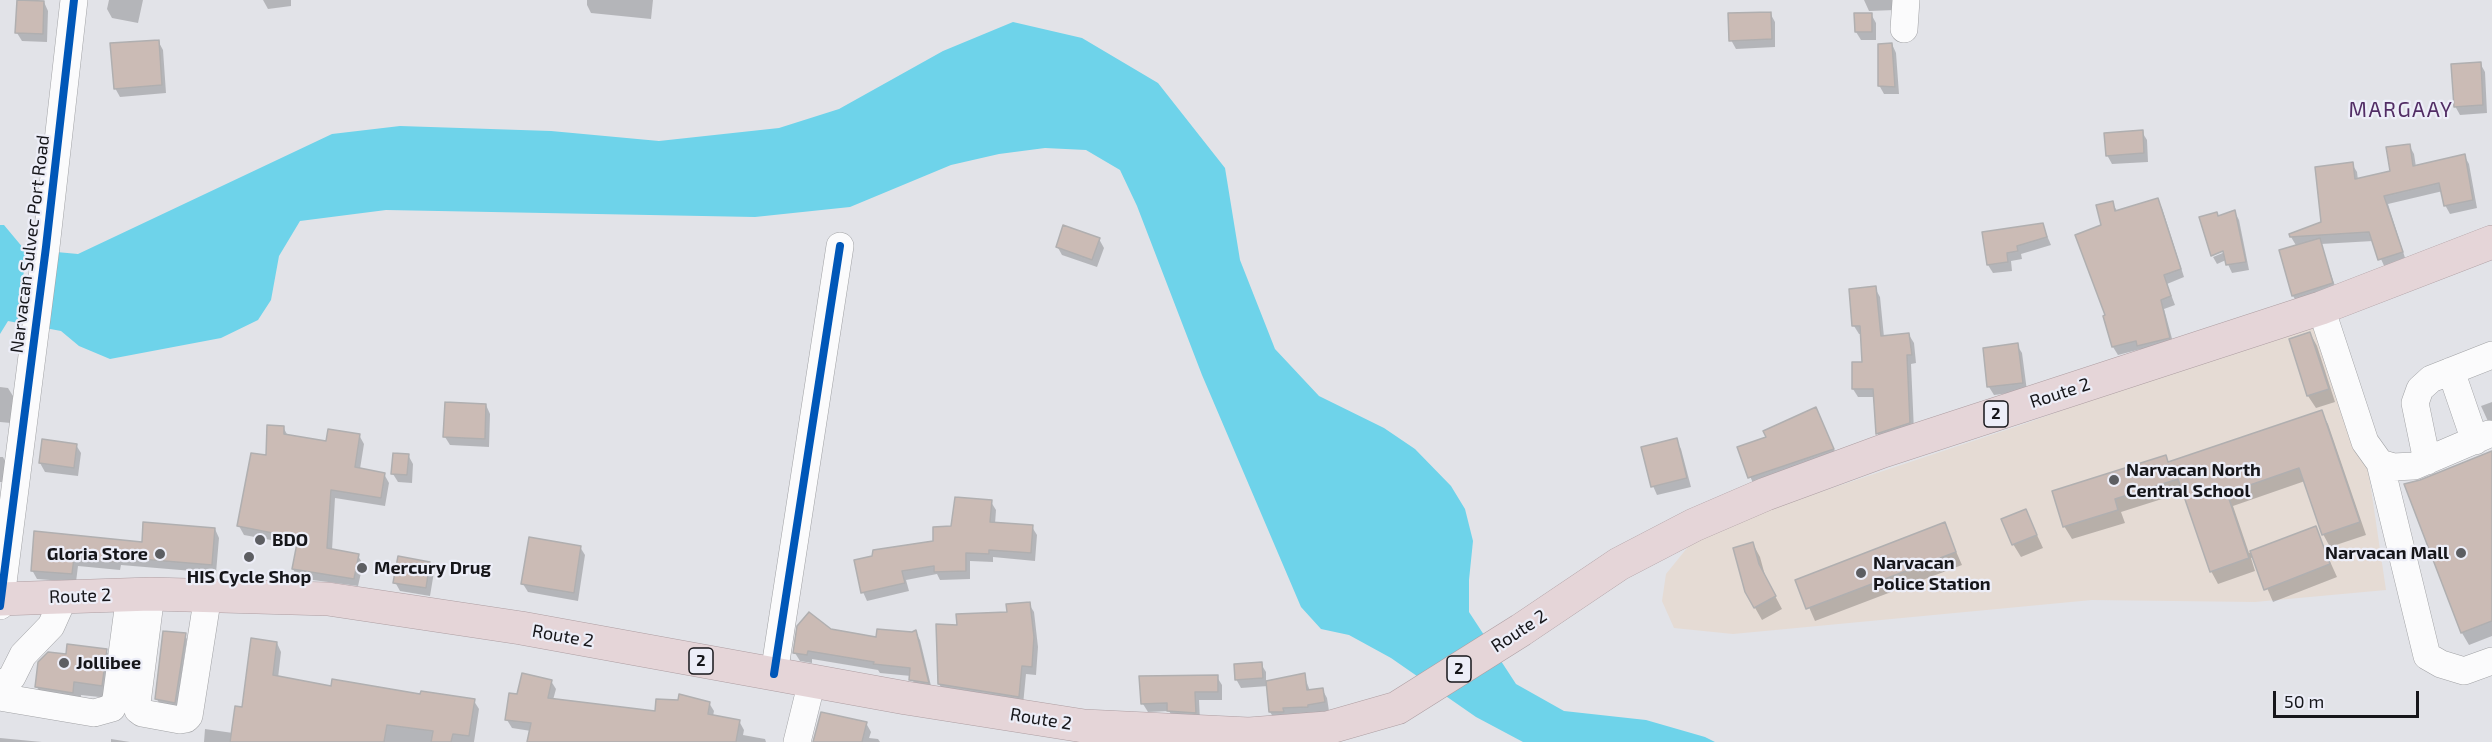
<!DOCTYPE html>
<html>
<head>
<meta charset="utf-8">
<style>
	body { margin:0 }
	#map { position:relative; width:2492px; height:742px; overflow:hidden; background:#e2e3e8; font-family:"Exo 2",sans-serif }
	canvas { display:block }
	.scale { position:absolute; left:2273px; top:691px; width:146px; height:27px; box-sizing:border-box; border:3px solid #16161a; border-top:0; padding-left:8px; font-size:18px; line-height:21px; white-space:nowrap; color:#16161a; -webkit-text-stroke:4px #edeef8; paint-order:stroke }
</style>
</head>
<body>
<div id="map">
<canvas width="2492" height="742"></canvas>
<div class="scale">50 m</div>
</div>
<script>
const c = document.querySelector('canvas').getContext('2d');
c.lineJoin = 'round';
function fillPath(path, color) { c.fillStyle = color; c.fill(path, 'evenodd'); }
const poly = rows => new Path2D(rows.map(r => 'M' + r).join(''));
function strokePath(path, color, width, dash) { c.strokeStyle = color; c.lineWidth = width; c.lineCap = dash ? 'butt' : 'round'; c.setLineDash(dash || []); c.stroke(path); }
function write(font, color, halo, rows, align = 'center') {
  c.font = font + ' "Exo 2",sans-serif'; c.lineWidth = 4.5; c.setLineDash([]); c.textBaseline = 'middle'; c.strokeStyle = halo; c.fillStyle = color; for (const [text, x, y, turn = 0] of rows) {
    c.save(); c.translate(x, y); c.rotate((+turn || 0) * Math.PI / 180); c.textAlign = isNaN(turn) ? turn : align; if (halo) c.strokeText(text, 0, 0); c.fillText(text, 0, 0); c.restore();
  }
}
fillPath(poly([
	[2317,318,2366,455,2386,590,2255,602,2092,600,1733,634,1674,628,1662,601,1666,574,1700,532,2024,424]
]), '#e5dbd4');
fillPath(poly([
	[1013,22,1082,38,1158,83,1225,168,1240,260,1275,349,1319,396,1384,428,1415,449,1451,486,1465,509,1473,541,1469,580,1469,612,1516,684,1564,711,1646,720,1705,737,1715,742,1523,742,1476,717,1391,658,1349,635,1321,629,1301,607,1202,375,1137,206,1120,170,1086,150,1045,148,999,154,951,165,850,207,755,217,386,210,300,221,279,256,271,300,258,320,221,338,110,359,79,346,61,331,8,321,0,334,0,225,4,225,24,249,78,254,332,134,400,126,551,131,659,141,779,128,839,109,943,51]
]), '#6ed3ea');
fillPath(poly([
	[27,246,56,249,45,331,17,326]
]), '#e2e3e8');
fillPath(poly([
	[109,0,143,0,138,23,112,18,107,9],
	[291,0,291,6,268,9,263,0],
	[587,0,653,0,651,19,591,13,587,5],
	[1864,0,1899,0,1895,10,1869,11],
	[44,2,48,11,47,42,22,41,17,33],
	[1770,13,1775,22,1775,47,1736,49,1731,40],
	[1856,14,1871,14,1876,23,1876,40,1861,40,1856,32],
	[158,41,163,50,166,93,120,97,115,88],
	[1892,44,1896,53,1899,94,1884,94,1879,85],
	[2480,63,2485,72,2487,113,2460,115,2455,106],
	[2142,132,2147,140,2148,162,2112,164,2107,155],
	[2409,145,2414,154,2416,167,2464,155,2469,164,2477,208,2450,214,2445,205,2443,191,2388,204,2406,261,2385,268,2373,241,2321,244,2337,292,2298,304,2293,296,2281,251,2297,247,2291,237,2323,222,2352,164,2357,172,2358,180,2391,172],
	[2157,199,2162,208,2184,277,2167,284,2175,305,2164,309,2174,346,2144,354,2141,349,2118,355,2113,347,2103,225,2112,202,2117,211],
	[2234,211,2239,220,2249,270,2232,273,2226,260,2217,264,2213,257,2230,250,2218,218],
	[2042,224,2051,245,2021,254,2022,259,2011,261,2012,271,1993,273,1988,265,1984,233],
	[1099,239,1104,248,1097,267,1062,255,1057,246],
	[1875,288,1880,297,1884,337,1909,335,1914,343,1916,363,1911,364,1914,431,1882,441,1877,433,1875,397,1858,397,1853,389,1863,364,1862,334,1859,334,1854,326],
	[2310,333,2317,346,2335,402,2316,408,2308,396,2291,340],
	[2017,345,2022,353,2027,391,1994,395,1989,387],
	[0,387,8,388,13,396,11,423,0,422],
	[2492,402,2492,430,2481,406],
	[486,405,490,414,489,447,450,445,445,437],
	[2321,412,2328,424,2366,535,2330,547,2323,534,2305,481,2233,506,2249,553,2315,528,2337,577,2273,602,2254,557,2251,558,2255,571,2218,584,2211,571,2184,492,2121,512,2125,523,2072,539,2064,526,2165,457,2169,463],
	[1820,418,1838,458,1754,486,1739,448],
	[283,427,288,436,327,443,359,435,364,444,360,469,384,474,389,483,385,506,335,498,332,550,358,556,363,564,358,586,298,578,293,569,298,545,244,535,239,526,267,457],
	[1676,440,1681,449,1691,487,1657,495,1653,486],
	[76,445,81,453,78,476,45,472,40,463],
	[2492,452,2492,636,2469,645,2462,633,2406,486],
	[408,455,413,464,412,483,398,482,393,474],
	[0,457,3,457,7,465,5,482,0,482],
	[991,502,996,510,995,524,1032,527,1037,535,1035,561,993,557,993,562,970,561,970,579,940,580,937,574,906,580,909,591,867,601,863,592],
	[2026,511,2043,548,2021,557,2013,544],
	[1944,524,1962,565,1815,621,1797,580],
	[215,529,219,538,216,573,121,565,120,570,78,566,76,582,37,579,32,570,36,532,143,543],
	[1753,544,1760,557,1766,579,1782,609,1762,620,1746,592],
	[580,547,585,555,578,601,528,592,523,584],
	[429,564,434,572,430,596,400,591,395,582],
	[1029,604,1034,612,1038,647,1036,675,1026,674,1023,705,944,692,939,684,1009,613],
	[830,630,877,639,915,632,920,640,932,690,916,688,911,676,880,673,878,670,812,659,812,663,800,661,795,653],
	[185,635,187,639,177,706,159,703,157,699],
	[277,643,281,652,278,678,332,687,474,701,479,709,474,742,204,742,205,729,233,733],
	[106,650,113,663,109,698,81,695,80,706,44,700,37,687,67,656],
	[1261,664,1266,672,1266,682,1304,675,1310,691,1322,689,1327,698,1329,711,1275,720,1270,712,1268,686,1241,688,1236,679],
	[1141,677,1217,677,1222,685,1222,700,1199,700,1200,721,1174,719,1169,711,1148,712,1143,704],
	[551,681,556,689,553,700,657,712,709,703,714,711,713,716,739,721,744,730,743,735,765,739,766,742,528,742,531,731,512,728,507,720,518,696],
	[866,723,871,732,869,738,878,739,880,742,815,742],
	[0,738,42,742,0,742],
	[111,739,130,742,111,742]
]), '#0003');
const building = poly([
	[17,0,44,1,43,34,15,33,17,0],
	[1771,12,1772,39,1729,41,1728,13,1771,12],
	[1854,13,1872,13,1872,32,1855,32,1854,13],
	[159,40,162,85,114,89,110,43,159,40],
	[1892,43,1895,87,1878,86,1878,44,1892,43],
	[2481,62,2483,105,2454,107,2451,64,2481,62],
	[2143,130,2144,153,2106,156,2104,133,2143,130],
	[2410,144,2413,166,2465,154,2473,200,2444,206,2439,183,2384,196,2403,252,2378,260,2369,232,2290,237,2289,234,2321,222,2315,167,2353,162,2355,179,2390,171,2386,147,2410,144],
	[2158,198,2181,269,2164,275,2171,296,2161,300,2170,338,2137,346,2136,341,2112,347,2103,316,2105,315,2075,235,2101,225,2096,205,2113,201,2115,211,2158,198],
	[2235,210,2246,262,2226,265,2223,251,2211,256,2199,217,2217,212,2218,216,2235,210],
	[2043,223,2047,237,2017,246,2018,251,2007,253,2008,262,1987,265,1982,232,2043,223],
	[1063,225,1100,238,1092,260,1056,247,1063,225],
	[2320,238,2333,283,2292,296,2279,250,2320,238],
	[1876,286,1881,336,1909,333,1912,355,1907,355,1910,423,1876,434,1873,389,1852,389,1852,362,1862,362,1860,326,1852,326,1849,289,1876,286],
	[2310,332,2329,389,2307,396,2289,339,2310,332],
	[2018,343,2023,383,1987,387,1983,348,2018,343],
	[445,402,486,404,485,439,443,437,445,402],
	[1816,407,1834,449,1748,478,1737,447,1766,437,1763,431,1816,407],
	[2322,410,2360,522,2322,535,2299,468,2227,493,2249,558,2210,572,2178,479,2115,499,2118,510,2063,527,2052,491,2166,455,2168,462,2322,410],
	[267,425,284,426,284,434,326,441,328,429,360,434,355,467,385,473,381,498,331,490,327,548,359,554,354,579,292,569,298,538,237,526,251,453,266,455,267,425],
	[1677,438,1687,478,1651,487,1641,447,1677,438],
	[42,439,77,444,74,468,39,463,42,439],
	[2492,451,2492,621,2461,633,2404,484,2420,480,2492,451],
	[393,453,409,454,407,475,391,474,393,453],
	[955,497,992,500,990,522,1033,525,1031,553,989,550,989,554,966,553,966,571,934,572,934,566,902,571,905,583,861,593,854,560,872,556,873,550,933,541,933,527,951,526,955,497],
	[2026,509,2037,535,2012,545,2001,519,2026,509],
	[143,522,215,528,212,565,117,557,116,562,74,558,72,574,31,571,34,531,142,542,143,522],
	[1945,522,1956,552,1806,609,1795,580,1945,522],
	[2316,526,2330,564,2264,590,2250,551,2316,526],
	[529,537,581,546,574,593,521,584,529,537],
	[1753,542,1759,564,1776,596,1754,608,1745,592,1733,548,1753,542],
	[398,556,430,562,426,588,393,583,398,556],
	[1030,602,1034,637,1032,667,1022,666,1019,697,938,684,936,624,957,625,956,614,1007,612,1006,604,1030,602],
	[809,612,831,629,876,637,877,629,912,632,916,630,929,683,909,680,910,668,873,664,874,662,808,651,807,655,793,653,797,626,809,612],
	[163,631,186,633,175,703,155,699,163,631],
	[251,638,277,642,273,675,331,686,332,679,420,694,421,691,475,699,469,736,453,734,451,742,431,742,433,731,387,725,384,742,230,742,235,706,242,707,251,638],
	[67,644,107,649,102,686,74,682,73,693,35,687,38,662,48,652,66,654,67,644],
	[1262,662,1263,678,1235,680,1234,664,1262,662],
	[522,673,552,680,548,698,655,711,656,699,678,700,679,694,710,702,708,714,740,720,736,742,527,742,531,723,505,720,509,693,517,694,522,673],
	[1305,673,1307,690,1323,688,1325,702,1308,705,1308,707,1283,708,1284,712,1269,712,1266,681,1305,673],
	[1218,675,1218,692,1195,692,1196,713,1167,711,1167,703,1141,704,1139,676,1218,675],
	[821,712,867,722,862,742,813,742,821,712]
]);
fillPath(building, '#cbbbb5');
strokePath(building, '#b0afb0', 1.5);
const minor = poly([
	[1904,29,1906,0],
	[2321,308,2365,442,2380,463,2393,467,2414,466,2489,434],
	[2451,371,2475,441],
	[2427,461,2415,403,2420,389,2431,379,2492,355],
	[2380,463,2427,656,2441,664,2464,671,2492,661],
	[151,594,137,703,138,710,142,713,180,720,186,719,189,716,208,595],
	[0,606,46,247,74,0],
	[774,674,840,246],
	[0,686,12,677,23,655,51,626,64,597],
	[0,697,94,713,112,708,116,699,130,594],
	[797,742,812,681]
]);
const highway = poly([
	[0,599,151,594,328,599,521,628,906,698,1084,726,1249,734,1327,728,1397,708,1521,630,1619,564,1694,525,1766,494,1883,451,2321,308,2492,242]
]);
strokePath(minor, '#a1a2a5', 28);
strokePath(highway, '#ad9ea2', 34);
strokePath(minor, '#fbfbfc', 27);
strokePath(highway, '#e5d5d8', 33);
strokePath(poly([
	[0,606,46,247,74,0],
	[774,674,840,246]
]), '#0057b8', 8);
for (const [x, y, r, color] of [
	[2114,480,6,"#5d5e62"],
	[260,540,6,"#5d5e62"],
	[2461,553,6,"#5d5e62"],
	[160,554,6,"#5d5e62"],
	[249,557,6,"#5d5e62"],
	[362,568,6,"#5d5e62"],
	[1861,573,6,"#5d5e62"],
	[64,663,6,"#5d5e62"]
]) { const dot = new Path2D(); dot.arc(x, y, r, 0, 2 * Math.PI); c.fillStyle = color; c.fill(dot); strokePath(dot, '#edeef8', 2); }
for (const [x, y, w] of [
	[1996,414,24],
	[701,661,24],
	[1459,669,24]
]) { const box = new Path2D(); box.roundRect(x - w / 2, y - 13, w, 26, 4.5); c.fillStyle = '#edeef8'; c.fill(box); strokePath(box, '#16161a', 1.5); }
write('bold 16px', '#16161a', null, [
	["2",1996,414],
	["2",701,661],
	["2",1459,669]
]);
write('18px', '#16161a', '#edeef8', [
	["Narvacan Sulvec Port Road",30,244,-83],
	["Route 2",2060,393,-18],
	["Route 2",80,596,-2],
	["Route 2",1519,631,-33],
	["Route 2",563,636,10],
	["Route 2",1041,719,9]
]);
write('bold 18px', '#16161a', '#edeef8', [
	["Narvacan North",2126,470],
	["Central School",2126,491],
	["BDO",272,540],
	["Narvacan Mall",2449,553,"right"],
	["Gloria Store",148,554,"right"],
	["Narvacan",1873,563],
	["Police Station",1873,584],
	["Mercury Drug",374,568],
	["HIS Cycle Shop",249,577,"center"],
	["Jollibee",76,663]
], 'left');
c.letterSpacing = '1.5px';
write('21px', '#522d65', '#edeef8', [
	["MARGAAY",2401,110]
]);
c.letterSpacing = '0px';
</script>
</body>
</html>
